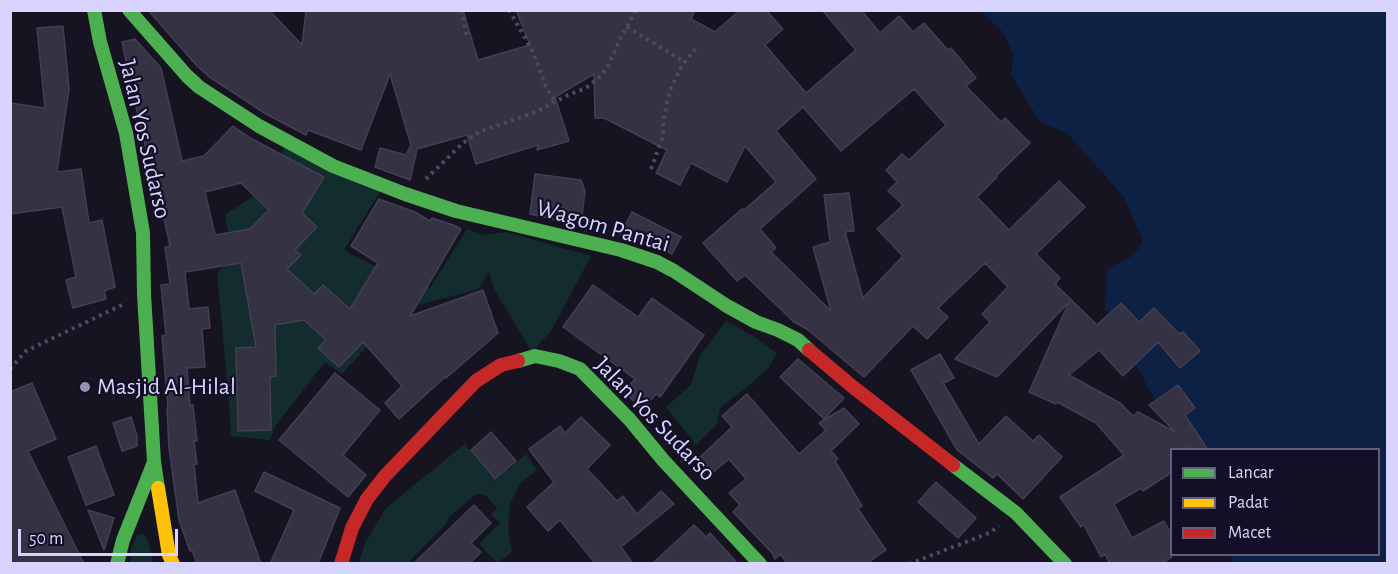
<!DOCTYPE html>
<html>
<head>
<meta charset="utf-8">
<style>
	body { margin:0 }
	#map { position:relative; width:1398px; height:574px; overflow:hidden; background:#161421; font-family:"Alegreya Sans",sans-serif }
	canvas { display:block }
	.frame { position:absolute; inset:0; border:12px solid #d9d4ff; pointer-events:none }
	.legend { position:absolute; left:1170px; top:448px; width:210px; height:108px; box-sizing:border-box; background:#130f26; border:2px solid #625e7d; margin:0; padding:8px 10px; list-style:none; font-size:18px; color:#d9d4ff }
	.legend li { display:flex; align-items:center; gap:12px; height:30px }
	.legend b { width:30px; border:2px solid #625e7d }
	.scale { position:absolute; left:18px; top:529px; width:160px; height:27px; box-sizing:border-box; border:3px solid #d9d4ff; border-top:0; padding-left:8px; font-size:18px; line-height:21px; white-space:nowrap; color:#d9d4ff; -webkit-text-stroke:4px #130f26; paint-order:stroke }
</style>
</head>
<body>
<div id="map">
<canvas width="1398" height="574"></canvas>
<div class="frame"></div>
<ul class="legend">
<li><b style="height:8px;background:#4caf50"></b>Lancar</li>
<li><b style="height:8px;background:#ffc107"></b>Padat</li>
<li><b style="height:8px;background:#c62828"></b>Macet</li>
</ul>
<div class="scale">50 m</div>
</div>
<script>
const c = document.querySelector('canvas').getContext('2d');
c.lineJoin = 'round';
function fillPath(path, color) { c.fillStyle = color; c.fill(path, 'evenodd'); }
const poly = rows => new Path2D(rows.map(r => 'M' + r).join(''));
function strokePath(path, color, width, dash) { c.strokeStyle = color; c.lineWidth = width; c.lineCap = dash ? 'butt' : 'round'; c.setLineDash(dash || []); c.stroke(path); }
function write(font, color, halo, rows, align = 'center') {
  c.font = font + ' "Alegreya Sans",sans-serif'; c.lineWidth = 4.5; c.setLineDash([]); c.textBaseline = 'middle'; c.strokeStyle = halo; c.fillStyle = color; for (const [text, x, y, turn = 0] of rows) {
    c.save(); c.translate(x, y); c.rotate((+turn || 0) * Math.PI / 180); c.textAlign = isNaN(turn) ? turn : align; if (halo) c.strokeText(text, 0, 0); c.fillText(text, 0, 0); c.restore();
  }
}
fillPath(poly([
	[285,146,380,192,344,250,392,275,404,271,430,288,467,229,483,235,506,232,591,256,551,331,532,352,495,291,489,271,479,289,400,310,342,374,325,362,274,428,270,440,231,436,228,390,217,273,233,259,225,215,264,189],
	[726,321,753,336,777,353,769,367,750,385,720,408,717,424,696,445,666,407,691,385,700,355],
	[465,444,495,481,526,454,537,470,521,483,510,503,508,530,512,552,497,563,479,544,500,523,491,515,497,508,485,495,476,494,449,517,447,523,408,563,359,563,365,543,386,508],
	[143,534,148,540,153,563,130,564,131,549,137,535]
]), '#132c2d');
fillPath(poly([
	[980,11,1387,11,1387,563,1233,563,1230,555,1378,554,1378,450,1182,449,1105,309,1107,269,1134,255,1143,241,1124,197,1067,133,1041,123,1011,75,1013,54,1003,32]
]), '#0d2144');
const building = poly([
	[148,10,269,10,302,45,306,10,463,10,478,60,530,45,516,10,695,10,691,19,715,32,740,10,766,10,783,29,765,45,806,93,856,50,822,10,861,10,880,33,899,16,913,32,924,23,948,50,951,48,976,78,966,86,1001,122,1005,118,1030,143,996,176,997,177,977,197,1009,230,1059,181,1085,207,1036,254,1060,278,1055,284,1097,325,1121,303,1139,322,1154,308,1179,334,1183,332,1200,351,1180,368,1158,342,1123,376,1099,350,1069,375,1120,403,1133,416,1138,412,1175,432,1149,405,1178,385,1195,408,1185,415,1208,450,1191,450,1188,446,1182,450,1172,450,1172,472,1143,491,1141,488,1114,504,1132,538,1164,521,1172,535,1172,557,1160,564,1110,564,1105,554,1101,557,1084,525,1081,527,1060,497,1124,455,1096,423,1057,402,1056,404,1029,392,1069,302,997,377,955,359,990,322,982,314,1008,287,985,263,938,308,948,317,927,339,913,326,864,377,807,329,794,322,745,275,737,281,703,243,742,209,744,210,776,182,745,146,727,182,691,163,680,185,656,173,667,150,604,118,595,118,594,74,555,97,569,141,537,150,538,145,476,164,467,135,417,149,410,180,375,167,380,148,406,155,411,145,390,74,361,150,308,130,306,135,266,114,208,76,197,66,148,10],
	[914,89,946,125,909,160,902,154,886,170,897,182,888,191,903,205,877,229,903,256,863,298,845,232,854,231,849,193,824,195,830,242,813,247,831,311,771,252,776,248,760,229,816,179,776,131,803,107,841,151,914,89],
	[63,26,69,89,57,172,81,169,89,223,102,220,115,287,104,291,106,299,73,308,66,280,76,277,62,207,10,214,10,103,45,108,37,28,63,26],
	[135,39,161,68,182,161,204,156,233,126,252,139,324,177,302,213,317,227,295,250,301,255,287,269,314,294,323,285,350,309,378,263,351,246,379,199,415,212,430,221,432,218,456,226,461,229,410,316,483,290,498,333,446,378,445,377,399,419,385,403,402,386,363,342,339,367,318,348,326,340,304,320,275,325,276,376,270,377,271,430,238,431,236,348,256,347,241,263,185,272,189,309,208,307,210,328,202,329,205,367,187,368,190,406,193,405,197,441,194,441,197,464,194,464,198,503,235,490,261,564,197,564,192,550,190,551,179,520,169,448,167,408,168,408,162,336,166,335,161,285,170,284,165,247,170,246,150,153,147,153,134,98,122,42,135,39],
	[241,183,269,210,250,229,215,235,205,192,241,183],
	[535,174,581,180,585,191,581,223,556,220,530,214,535,174],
	[632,212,681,237,672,254,662,248,620,235,632,212],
	[593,285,638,317,652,298,704,335,660,397,656,394,642,410,624,391,635,379,563,327,593,285],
	[940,354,954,378,943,383,979,444,1006,416,1033,441,1039,435,1062,457,1023,499,997,474,993,478,957,450,911,370,940,354],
	[798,359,844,398,824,419,780,377,798,359],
	[335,373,380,410,343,455,366,475,348,497,279,440,335,373],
	[32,383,56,439,28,451,84,564,10,564,10,392,32,383],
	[747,394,799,454,826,430,819,423,844,408,859,424,831,451,838,459,835,461,862,506,858,509,886,550,866,564,787,564,781,554,775,559,772,553,733,512,740,505,729,493,746,479,729,459,711,474,698,459,732,427,722,416,747,394],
	[131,417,137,436,137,446,122,451,113,423,131,417],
	[581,417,610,445,587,469,617,501,623,496,637,514,661,491,674,504,621,547,633,564,596,564,560,520,548,531,527,507,554,482,529,449,560,426,565,433,581,417],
	[491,432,516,461,495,479,471,450,491,432],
	[96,446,114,495,86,505,68,457,96,446],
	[264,472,340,508,318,564,270,564,294,510,255,491,264,472],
	[936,482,976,518,958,538,918,502,936,482],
	[474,505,491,523,471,543,481,552,469,564,413,564,474,505],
	[88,510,114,518,104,550,88,510],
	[694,525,706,537,710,533,738,564,652,564,694,525]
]);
fillPath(building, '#343243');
strokePath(building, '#433f54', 1.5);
strokePath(poly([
	[461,10,467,36],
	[509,10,532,50,546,87,555,102],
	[627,27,685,62],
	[651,169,663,136,664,116,670,90,681,67,697,47],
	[426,179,463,143,479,132,538,111,568,95,586,88,602,75,609,64,621,37,636,10],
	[10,369,26,351,122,305],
	[909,564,989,533,999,526]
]), '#44505f', 4, [3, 4.5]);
strokePath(poly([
	[94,10,100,42,126,133,143,233,144,294,154,462,158,488],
	[129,10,187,76,199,87,259,126,333,166,405,194,456,211,621,250,657,262,674,271,727,306,756,322,778,330,798,340,809,350],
	[518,361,535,356,559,361,580,369,630,420,663,460,760,564],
	[953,465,1016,513,1065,564],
	[117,564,123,540,154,462]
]), '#4caf50', 14);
strokePath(poly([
	[158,488,169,555,173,564]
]), '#ffc107', 14);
strokePath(poly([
	[809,350,853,387,953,465],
	[341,564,352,528,367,499,385,476,476,381,501,365,518,361]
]), '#c62828', 14);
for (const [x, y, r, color] of [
	[85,387,6,"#9591b1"]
]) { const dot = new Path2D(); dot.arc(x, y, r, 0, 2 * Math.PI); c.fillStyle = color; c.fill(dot); strokePath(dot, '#130f26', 2); }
write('24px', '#d9d4ff', '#130f26', [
	["Jalan Yos Sudarso",145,139,77],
	["Wagom Pantai",603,226,16],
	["Jalan Yos Sudarso",655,419,46]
]);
write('24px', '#d9d4ff', '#130f26', [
	["Masjid Al-Hilal",97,387]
], 'left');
</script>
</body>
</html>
